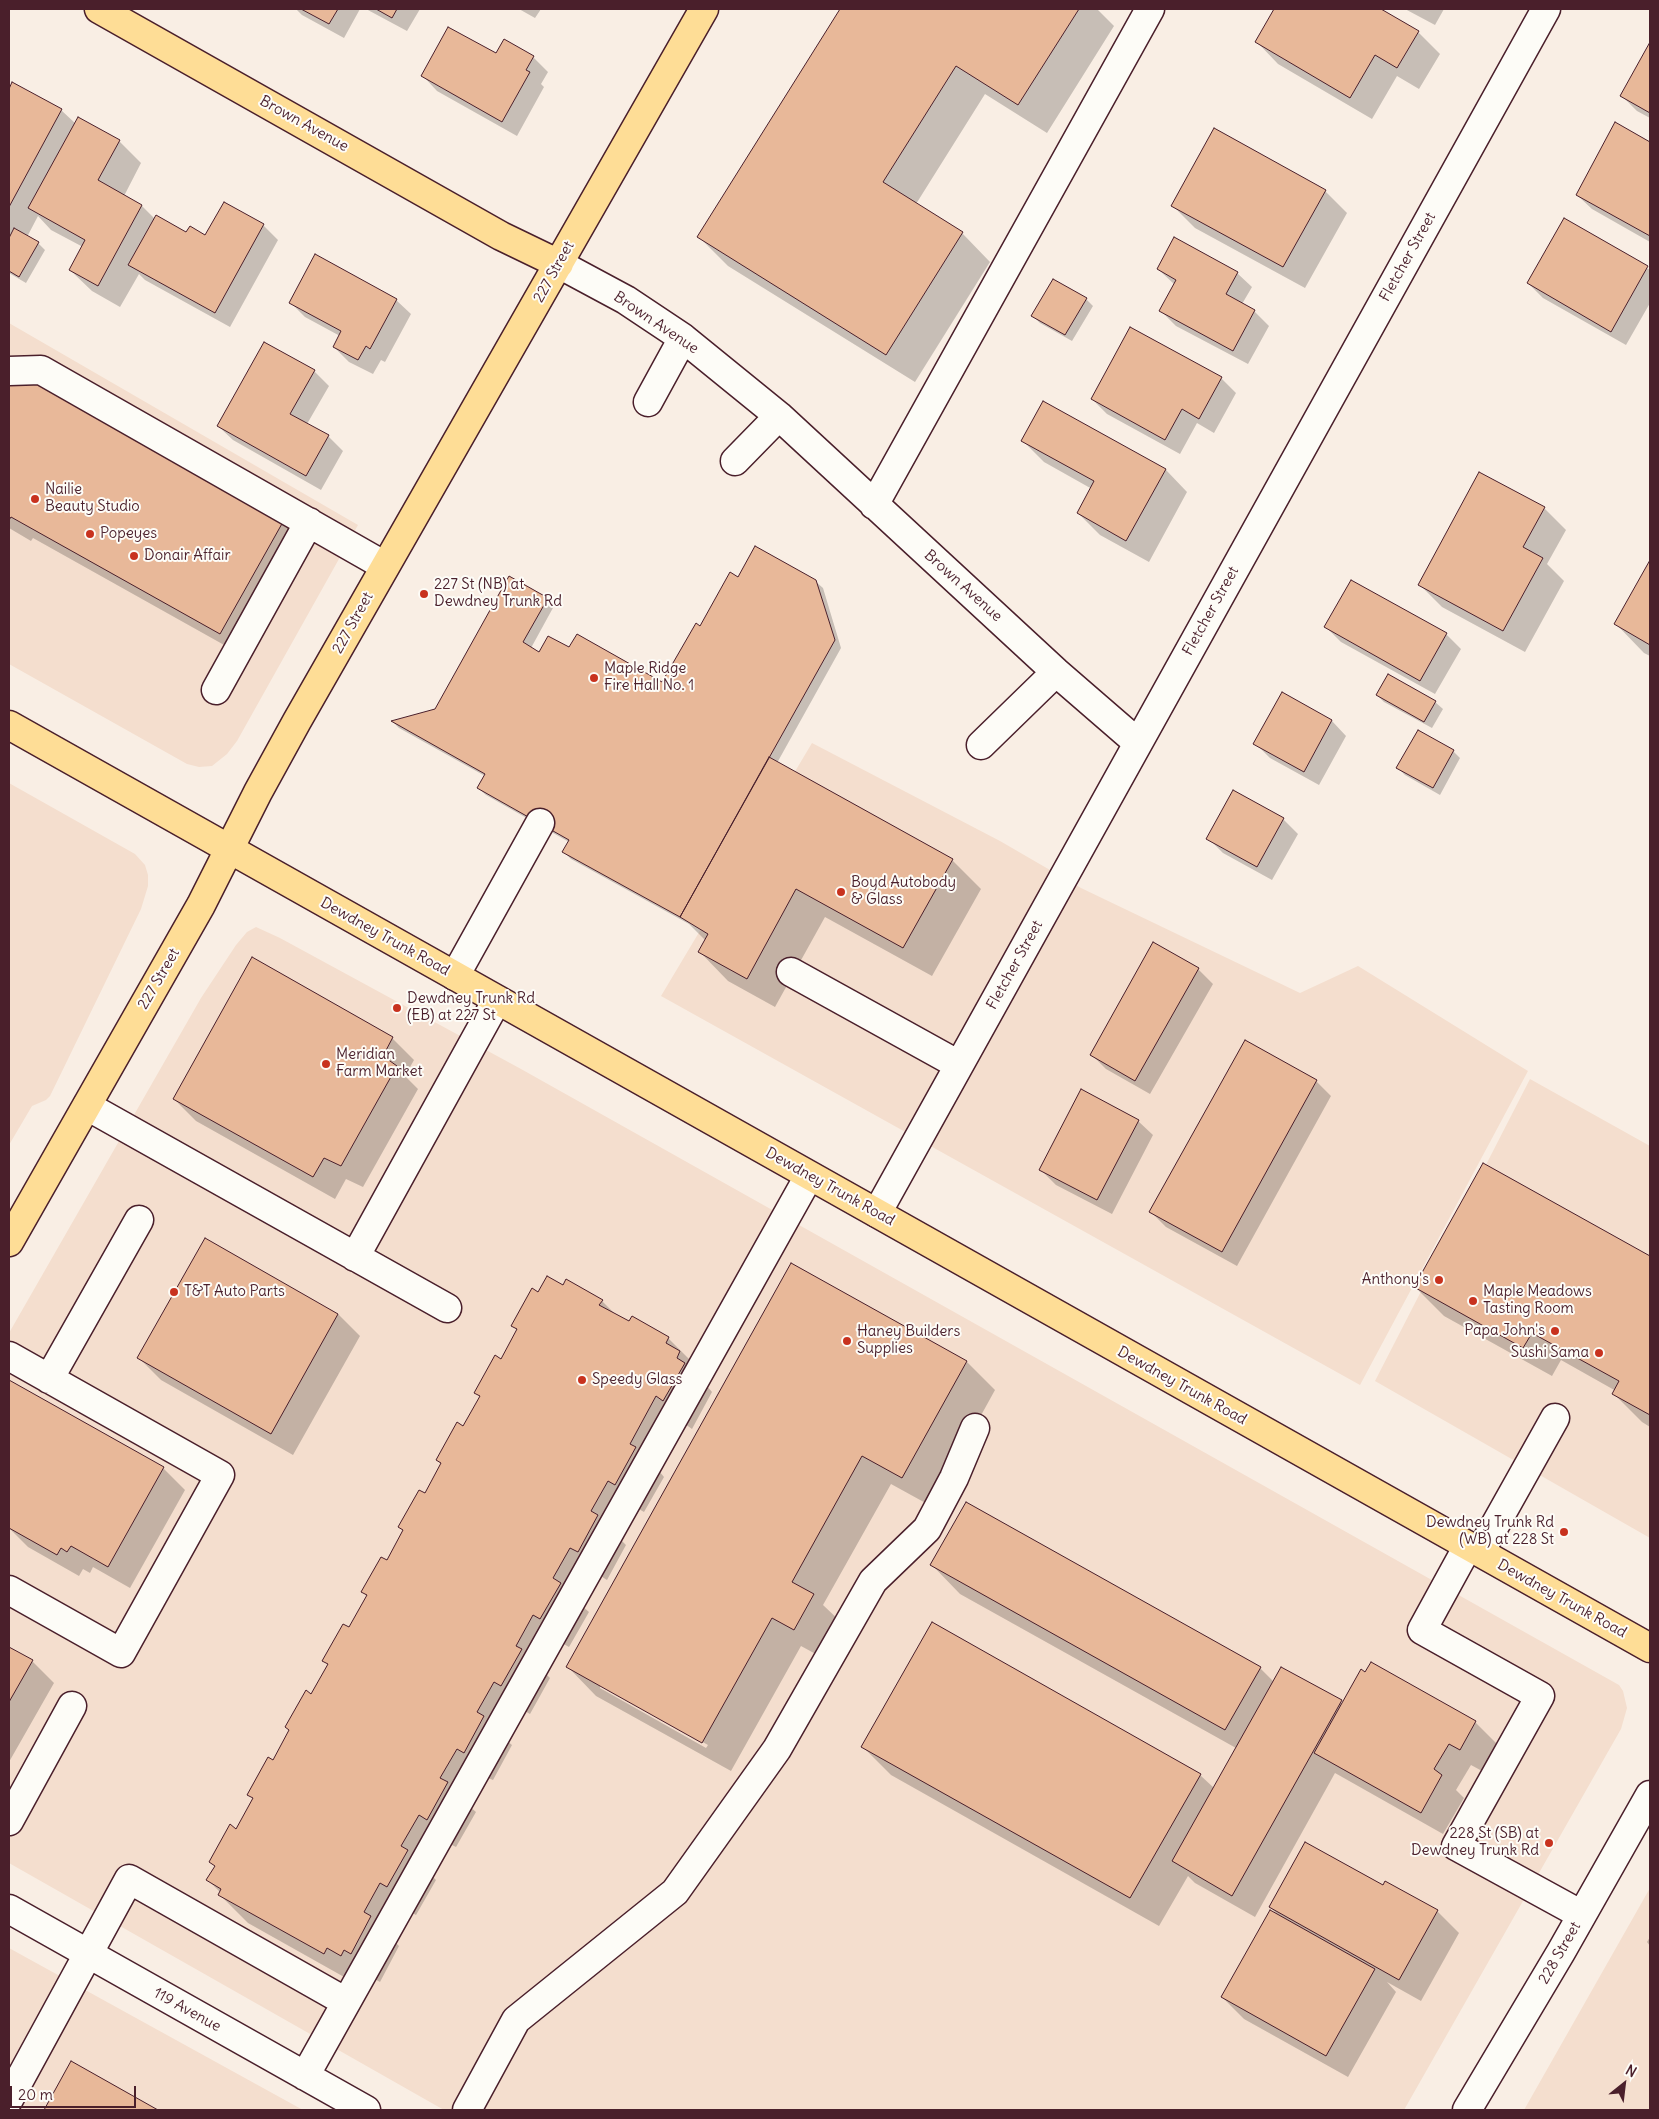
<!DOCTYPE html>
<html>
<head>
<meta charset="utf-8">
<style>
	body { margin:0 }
	#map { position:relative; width:1659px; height:2119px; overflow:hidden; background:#f9eee4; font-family:Delius,sans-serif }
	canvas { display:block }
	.frame { position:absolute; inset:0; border:10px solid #4a1f2b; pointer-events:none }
	.north { position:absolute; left:1599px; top:2059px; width:50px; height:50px; -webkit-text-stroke:4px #fdfcf7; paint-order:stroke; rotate:29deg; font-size:14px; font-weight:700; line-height:20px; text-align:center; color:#4a1f2b }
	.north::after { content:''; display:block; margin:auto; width:18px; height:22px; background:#4a1f2b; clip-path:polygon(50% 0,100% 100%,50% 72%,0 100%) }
	.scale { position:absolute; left:10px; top:2086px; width:126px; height:22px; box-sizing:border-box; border:2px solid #4a1f2b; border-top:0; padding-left:6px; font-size:15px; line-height:18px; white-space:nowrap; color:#4a1f2b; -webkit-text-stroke:4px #fdfcf7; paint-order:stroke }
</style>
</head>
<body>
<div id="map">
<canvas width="1659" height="2119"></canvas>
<div class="frame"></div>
<div class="north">N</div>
<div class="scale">20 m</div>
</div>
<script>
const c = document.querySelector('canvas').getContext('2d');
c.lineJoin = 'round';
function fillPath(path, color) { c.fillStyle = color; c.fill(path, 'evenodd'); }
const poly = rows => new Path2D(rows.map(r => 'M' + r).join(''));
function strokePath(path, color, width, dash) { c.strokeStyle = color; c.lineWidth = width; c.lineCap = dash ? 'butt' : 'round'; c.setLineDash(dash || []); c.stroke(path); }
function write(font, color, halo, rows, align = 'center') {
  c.font = font + ' Delius,sans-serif'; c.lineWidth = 4; c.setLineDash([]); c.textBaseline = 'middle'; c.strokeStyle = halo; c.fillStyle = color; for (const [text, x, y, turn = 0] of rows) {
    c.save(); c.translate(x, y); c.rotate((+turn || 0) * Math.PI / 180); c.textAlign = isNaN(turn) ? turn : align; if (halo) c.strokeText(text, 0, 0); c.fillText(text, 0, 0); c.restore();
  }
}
fillPath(poly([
	[9,323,358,525,237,741,227,754,212,766,199,767,187,764,9,664],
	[812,743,1000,841,1081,888,1300,993,1358,966,1528,1071,1360,1385,661,996],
	[9,783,135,854,145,865,148,875,148,886,141,909,50,1096,46,1100,32,1106,9,1145],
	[256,927,280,938,521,1069,1619,1685,1623,1691,1627,1708,1621,1729,1404,2110,444,2110,9,1863,9,1333,201,998,236,945,247,932],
	[1530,1079,1650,1146,1650,1538,1375,1381],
	[1650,1888,1650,2110,1524,2110],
	[9,1948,303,2110,9,2110]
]), '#f4dece');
fillPath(poly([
	[296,9,360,9,344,38,302,15],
	[366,9,420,9,407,31],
	[519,9,541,9,535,18],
	[842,9,1097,9,1114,26,1047,133,985,94,916,204,962,233,990,262,915,382,728,266,699,237],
	[1276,9,1378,9,1418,32,1440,54,1419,89,1397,76,1372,119,1278,64,1257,42],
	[1405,9,1444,9,1435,25],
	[1650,45,1650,118,1637,111,1622,96],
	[496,55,533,57,548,72,541,84,544,87,517,136,437,91,423,76],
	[13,84,61,110,76,124,119,141,141,163,124,196,142,206,155,219,187,234,206,236,263,225,278,240,230,327,145,280,139,274,120,307,92,291,70,270,83,247,51,230,38,216,27,237,38,243,45,250,26,283,9,273,9,91],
	[1616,124,1650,143,1650,242,1592,209,1577,195],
	[1325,191,1347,213,1305,288,1195,228,1173,206],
	[1564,220,1650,270,1650,303,1626,345,1543,298,1528,283],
	[1158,269,1237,273,1252,287,1242,304,1254,311,1269,326,1248,364,1176,326,1161,311,1175,285],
	[1086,299,1093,306,1072,341,1040,323,1033,316],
	[396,300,411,314,385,362,381,360,373,374,349,362,334,347,340,336,305,317,291,303],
	[314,371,329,386,307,424,328,436,343,451,321,490,233,440,218,426],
	[43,377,309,536,242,655,33,538,31,541,9,528,9,386],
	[1221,378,1236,393,1214,433,1197,423,1180,454,1107,414,1092,399],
	[1043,402,1166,470,1187,492,1149,562,1100,535,1078,513,1092,489,1044,462,1022,440],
	[1544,508,1566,530,1547,564,1564,581,1525,652,1442,607,1420,585],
	[1650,563,1650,656,1644,653,1616,624],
	[739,579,815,581,823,588,841,648,777,763,952,860,981,889,932,976,825,917,775,1007,728,981,700,952,706,941,689,924,571,859,564,852,569,842,486,795,478,788,485,776,399,728,393,722,436,710,547,599,554,606,531,648,540,653,569,649,663,684,701,627],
	[1326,627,1446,634,1461,649,1435,694,1341,642],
	[1282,694,1332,721,1346,736,1319,785,1270,758,1255,743],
	[1377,695,1435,702,1443,709,1432,728,1384,702],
	[1453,751,1460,758,1440,795,1405,775,1398,768],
	[1283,819,1298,834,1272,880,1223,853,1208,838],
	[1154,944,1198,969,1213,984,1150,1094,1106,1069,1091,1054],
	[392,1038,414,1060,405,1076,418,1089,363,1187,346,1179,335,1199,196,1121,174,1099],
	[1245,1042,1316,1081,1331,1096,1237,1266,1166,1227,1151,1212],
	[1138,1121,1153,1135,1112,1214,1056,1185,1041,1170],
	[1483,1165,1650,1258,1650,1427,1642,1422,1614,1394,1616,1391,1561,1360,1552,1376,1444,1316,1415,1287],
	[563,1286,602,1301,618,1317,668,1338,697,1367,706,1385,712,1392,692,1429,685,1424,659,1471,664,1477,644,1512,637,1508,620,1539,626,1545,607,1580,599,1575,582,1606,589,1612,569,1647,562,1643,545,1673,550,1678,530,1714,523,1710,506,1740,512,1745,493,1780,486,1777,469,1806,476,1812,456,1847,448,1843,430,1874,436,1880,416,1915,409,1911,393,1940,399,1946,380,1982,373,1978,353,1982,248,1923,219,1894,220,1892,208,1880,254,1799,249,1794,273,1762,328,1665,324,1660,349,1629,367,1597,363,1592,387,1562,404,1531,400,1527,425,1494,442,1465,437,1460,464,1428,480,1397,476,1393,501,1361,518,1331,513,1326,539,1294],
	[338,1314,360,1336,293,1455,161,1380,139,1358],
	[967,1362,995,1390,931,1506,891,1484,823,1605,842,1623,823,1658,801,1646,731,1771,596,1696,568,1667],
	[600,1685,708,1745,706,1748,600,1688],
	[9,1382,163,1468,185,1490,130,1588,93,1567,90,1573,83,1569,79,1576,28,1547,9,1528],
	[932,1565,1260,1668,1274,1682,1343,1704,1371,1664,1475,1722,1497,1744,1482,1771,1471,1765,1456,1790,1464,1798,1443,1834,1335,1773,1255,1917,1195,1883,1188,1876,1159,1926,891,1775,863,1747,1200,1775,1214,1788,1236,1748,960,1594],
	[9,1648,32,1661,54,1683,9,1762],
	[1384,1886,1437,1911,1459,1933,1421,2001,1387,1982,1396,1992,1348,2077,1244,2019,1222,1997,1279,1916,1270,1907],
	[1650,1937,1650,1946,1647,1942],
	[72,2063,155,2110,45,2110]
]), '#0003');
const building = poly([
	[301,9,338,9,329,24,301,9],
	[376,9,397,9,392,18,376,9],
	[840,9,1079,9,1018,105,956,66,883,182,963,232,886,355,697,237,840,9],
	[1274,9,1381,9,1419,31,1397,68,1375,55,1350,98,1255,42,1274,9],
	[448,27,496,53,504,39,534,56,526,70,530,72,502,122,421,76,448,27],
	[1650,42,1650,113,1620,96,1650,42],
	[12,82,62,109,9,207,9,89,12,82],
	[78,117,120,140,98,180,142,205,98,286,69,270,85,240,28,208,78,117],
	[1615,122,1650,142,1650,236,1576,195,1615,122],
	[1214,128,1326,190,1283,267,1171,206,1214,128],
	[224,202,264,224,215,313,128,265,156,215,186,232,190,226,205,235,224,202],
	[1564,218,1648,266,1611,332,1527,283,1564,218],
	[14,228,39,242,19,277,9,271,9,238,14,228],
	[1174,237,1238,272,1226,294,1255,310,1233,351,1159,311,1176,280,1157,269,1174,237],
	[315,254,397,299,370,349,366,346,358,360,333,347,341,331,289,303,315,254],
	[1053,279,1087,298,1065,335,1031,316,1053,279],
	[1130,327,1222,377,1199,419,1182,409,1165,440,1091,399,1130,327],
	[264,342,315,370,290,414,329,435,306,476,217,426,264,342],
	[43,376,288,513,220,634,11,517,9,520,9,385,43,376],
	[1043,401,1166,469,1126,541,1077,513,1094,481,1021,441,1043,401],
	[1479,472,1545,507,1523,547,1543,558,1503,631,1418,585,1479,472],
	[755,546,816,580,835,640,680,917,562,852,569,840,477,788,485,774,391,721,435,709,509,576,548,598,523,642,539,652,548,636,569,647,577,634,662,682,696,623,700,626,730,572,738,577,755,546],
	[1650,560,1650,645,1614,624,1650,560],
	[1351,580,1447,633,1420,681,1324,627,1351,580],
	[1388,674,1436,701,1424,722,1376,695,1388,674],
	[1282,692,1332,720,1304,772,1253,744,1282,692],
	[1418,730,1454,750,1433,788,1396,768,1418,730],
	[769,757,953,859,903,948,796,889,747,979,698,952,708,934,680,917,769,757],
	[1233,790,1284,818,1257,867,1206,839,1233,790],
	[1153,942,1199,968,1135,1081,1090,1055,1153,942],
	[252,957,393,1037,383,1056,397,1066,341,1166,324,1158,313,1177,173,1099,252,957],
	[1245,1040,1317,1080,1222,1252,1149,1212,1245,1040],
	[1081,1089,1139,1120,1097,1200,1039,1170,1081,1089],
	[1483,1163,1650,1256,1650,1415,1612,1394,1619,1381,1532,1333,1523,1348,1414,1287,1483,1163],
	[205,1238,338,1314,271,1434,137,1358,205,1238],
	[791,1263,967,1361,902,1478,862,1456,792,1582,814,1594,794,1630,772,1618,702,1743,566,1667,791,1263],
	[547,1276,563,1285,566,1279,603,1300,599,1305,629,1321,632,1316,669,1337,666,1343,680,1351,677,1358,685,1363,663,1401,656,1396,630,1444,636,1447,615,1485,608,1481,591,1511,598,1515,578,1552,570,1548,553,1578,561,1583,540,1619,533,1615,516,1646,522,1649,501,1686,494,1682,477,1712,484,1716,464,1753,457,1749,440,1778,448,1782,427,1820,419,1815,401,1846,408,1850,387,1887,380,1883,364,1912,371,1916,351,1954,344,1950,341,1956,327,1948,324,1954,218,1895,221,1889,206,1880,215,1866,209,1862,230,1824,236,1829,253,1798,247,1795,268,1757,273,1760,289,1730,285,1727,306,1690,311,1694,328,1664,322,1661,343,1624,349,1627,367,1595,361,1592,381,1557,387,1560,403,1530,398,1527,419,1490,425,1493,441,1463,436,1460,457,1422,463,1426,480,1396,474,1393,495,1355,501,1359,517,1329,511,1326,532,1288,538,1292,547,1276],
	[9,1380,164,1467,108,1567,71,1546,67,1552,61,1548,57,1555,9,1528,9,1380],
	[966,1502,1261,1667,1225,1730,930,1565,966,1502],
	[932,1622,1201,1774,1130,1898,861,1747,932,1622],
	[9,1647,33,1660,9,1702,9,1647],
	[1371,1662,1476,1721,1460,1750,1449,1744,1434,1769,1442,1775,1421,1813,1314,1753,1361,1669,1365,1672,1371,1662],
	[1281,1667,1342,1700,1232,1896,1172,1861,1281,1667],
	[1305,1842,1383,1885,1385,1881,1438,1910,1399,1980,1269,1907,1305,1842],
	[1270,1910,1375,1969,1326,2056,1221,1997,1270,1910],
	[71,2061,158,2110,44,2110,71,2061]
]);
fillPath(building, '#e8b899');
strokePath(building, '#4a1f2b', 1);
const minor = poly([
	[559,264,626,300,683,338,779,416,1056,672,1138,743],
	[9,371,41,370,385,566],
	[648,402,683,338],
	[735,461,779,416],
	[874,505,1150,9],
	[216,690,309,522],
	[981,745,1056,672],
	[791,972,959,1065],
	[455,976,540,823],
	[87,1106,447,1308],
	[877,1213,1546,9],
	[355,1257,497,1000],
	[9,1356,220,1475,121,1653,9,1590],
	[49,1379,139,1220],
	[1468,1546,1422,1630,1540,1696,1456,1846,1582,1915],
	[1480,1552,1555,1418],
	[9,1821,72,1706],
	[9,1909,366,2110],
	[305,2076,809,1176],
	[9,2099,129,1879,346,2002],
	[467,2110,516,2020,675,1892,777,1749,873,1581,927,1529,954,1478,975,1428],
	[1467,2110,1561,1952,1650,1795]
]);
const major = poly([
	[99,9,501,236,559,264],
	[9,725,1650,1648],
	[9,1242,201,905,258,792,297,721,704,9]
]);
strokePath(minor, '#4a1f2b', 31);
strokePath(major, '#4a1f2b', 31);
strokePath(minor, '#fdfcf7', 28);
strokePath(major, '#fedd96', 28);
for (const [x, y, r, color] of [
	[35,499,5,"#c8321e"],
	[90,534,5,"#c8321e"],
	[134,556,5,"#c8321e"],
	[424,594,5,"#c8321e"],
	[594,678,5,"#c8321e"],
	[841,892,5,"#c8321e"],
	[397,1008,5,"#c8321e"],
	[326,1064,5,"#c8321e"],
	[1439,1280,5,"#c8321e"],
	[174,1292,5,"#c8321e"],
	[1473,1301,5,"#c8321e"],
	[1555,1331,5,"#c8321e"],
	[847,1341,5,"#c8321e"],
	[1599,1353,5,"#c8321e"],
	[582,1380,5,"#c8321e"],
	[1564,1532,5,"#c8321e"],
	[1549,1843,5,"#c8321e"]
]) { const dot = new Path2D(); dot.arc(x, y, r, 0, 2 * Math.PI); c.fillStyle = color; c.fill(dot); strokePath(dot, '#fdfcf7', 2); }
write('15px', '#4a1f2b', '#fdfcf7', [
	["Brown Avenue",304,124,29],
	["Fletcher Street",1408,257,-61],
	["227 Street",554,272,-61],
	["Brown Avenue",656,323,34],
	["Brown Avenue",963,586,42],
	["Fletcher Street",1211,611,-61],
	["227 Street",353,623,-61],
	["Dewdney Trunk Road",385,937,29],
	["Fletcher Street",1015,965,-61],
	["227 Street",159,979,-60],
	["Dewdney Trunk Road",830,1187,29],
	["Dewdney Trunk Road",1182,1386,29],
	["Dewdney Trunk Road",1562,1599,29],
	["228 Street",1560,1953,-60],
	["119 Avenue",187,2010,29]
]);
write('15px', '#4a1f2b', '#fdfcf7', [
	["Nailie",45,490],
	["Beauty Studio",45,507],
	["Popeyes",100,534],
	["Donair Affair",144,556],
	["227 St (NB) at",434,585],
	["Dewdney Trunk Rd",434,602],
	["Maple Ridge",604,669],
	["Fire Hall No. 1",604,686],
	["Boyd Autobody",851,883],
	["& Glass",851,900],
	["Dewdney Trunk Rd",407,999],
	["(EB) at 227 St",407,1016],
	["Meridian",336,1055],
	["Farm Market",336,1072],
	["Anthony's",1429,1280,"right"],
	["T&T Auto Parts",184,1292],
	["Maple Meadows",1483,1292],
	["Tasting Room",1483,1309],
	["Papa John's",1545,1331,"right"],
	["Haney Builders",857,1332],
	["Supplies",857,1349],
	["Sushi Sama",1589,1353,"right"],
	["Speedy Glass",592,1380],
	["Dewdney Trunk Rd",1554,1523,"right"],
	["(WB) at 228 St",1554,1540,"right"],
	["228 St (SB) at",1539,1834,"right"],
	["Dewdney Trunk Rd",1539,1851,"right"]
], 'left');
</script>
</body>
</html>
